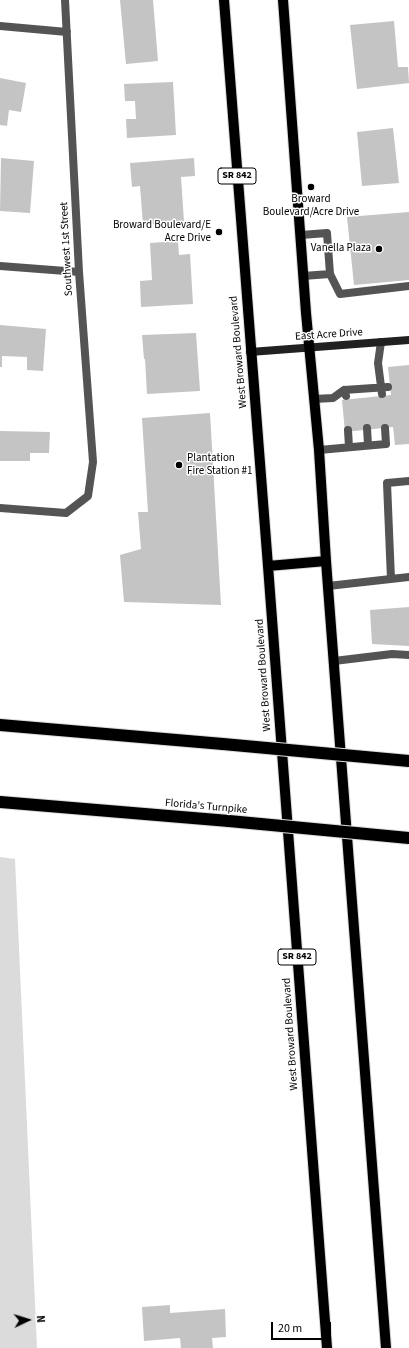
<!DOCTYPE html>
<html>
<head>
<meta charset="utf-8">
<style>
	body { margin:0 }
	#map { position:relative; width:409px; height:1348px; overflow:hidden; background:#fff; font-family:"Source Sans 3",sans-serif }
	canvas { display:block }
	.north { position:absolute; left:8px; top:1300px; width:40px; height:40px; -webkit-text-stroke:3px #fff; paint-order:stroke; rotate:86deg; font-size:11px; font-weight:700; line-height:16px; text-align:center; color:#000 }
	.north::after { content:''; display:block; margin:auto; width:14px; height:18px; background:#000; clip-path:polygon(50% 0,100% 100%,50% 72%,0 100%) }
	.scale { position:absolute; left:271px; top:1322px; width:60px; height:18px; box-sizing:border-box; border:2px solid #000; border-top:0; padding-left:5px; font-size:12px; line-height:14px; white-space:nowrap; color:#000; -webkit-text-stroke:3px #fff; paint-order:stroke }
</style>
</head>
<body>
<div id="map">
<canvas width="409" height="1348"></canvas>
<div class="north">N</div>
<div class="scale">20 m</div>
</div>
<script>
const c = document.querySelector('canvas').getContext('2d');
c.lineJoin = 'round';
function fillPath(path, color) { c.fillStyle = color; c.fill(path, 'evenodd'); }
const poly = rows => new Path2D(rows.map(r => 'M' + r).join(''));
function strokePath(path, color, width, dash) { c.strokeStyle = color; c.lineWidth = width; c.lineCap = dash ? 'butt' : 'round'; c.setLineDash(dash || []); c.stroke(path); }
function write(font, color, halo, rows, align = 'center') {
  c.font = font + ' "Source Sans 3",sans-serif'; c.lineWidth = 3; c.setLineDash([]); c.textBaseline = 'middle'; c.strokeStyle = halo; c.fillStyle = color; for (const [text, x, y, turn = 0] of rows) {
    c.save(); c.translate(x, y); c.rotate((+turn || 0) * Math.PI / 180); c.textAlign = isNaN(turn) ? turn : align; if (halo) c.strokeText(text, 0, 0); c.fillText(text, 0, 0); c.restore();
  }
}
fillPath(poly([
	[0,857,15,859,37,1348,0,1348]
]), '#dbdbdb');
fillPath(poly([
	[120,0,153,0,158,61,126,64],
	[394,21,398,67,408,67,409,83,357,89,350,25],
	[0,78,26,83,21,112,9,110,7,126,0,125],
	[173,82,176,135,127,138,126,119,136,119,135,101,125,101,124,84],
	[393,128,399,183,362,186,357,132],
	[1,158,34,161,30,213,0,211],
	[194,158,195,176,181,177,184,222,143,225,140,186,132,187,130,163],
	[409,212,409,280,354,285,347,217],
	[178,241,179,255,190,254,193,304,141,307,140,281,152,280,150,243],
	[0,325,46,329,43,371,27,370,27,357,2,356,2,367,0,367],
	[196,333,200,391,147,394,145,359,144,359,142,335],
	[409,365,409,444,395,445,393,427,345,432,342,400,391,395,388,367],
	[210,413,221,605,124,602,120,555,141,549,138,512,148,512,142,418],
	[0,431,50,432,49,453,30,453,30,461,0,461],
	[409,607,409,646,372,644,370,610],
	[170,1305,170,1313,225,1309,226,1337,212,1338,213,1348,181,1348,180,1338,144,1341,142,1307]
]), '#c4c4c4');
const primary = poly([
	[224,0,268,566,327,1348],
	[283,0,306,313,319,450,326,561,386,1348],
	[268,566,326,561]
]);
const highway = poly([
	[0,725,223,744],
	[0,802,229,821]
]);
strokePath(primary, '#dbdbdb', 12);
strokePath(highway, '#dbdbdb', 14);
strokePath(poly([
	[301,235,327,233,330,274,303,276],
	[330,274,340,294,409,286],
	[381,342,378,363,382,394],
	[346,396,344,390,388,387],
	[314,399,333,398,344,390],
	[367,428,368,445],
	[348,430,349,447],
	[319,450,386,444,385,428],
	[391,579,387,483,409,481],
	[328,586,409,577],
	[334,661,392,654,409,655]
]), '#545454', 8);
strokePath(poly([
	[0,26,67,32],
	[0,266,79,272],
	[0,508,66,513,88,496,93,462,79,272,65,0]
]), '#545454', 8);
strokePath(poly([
	[250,352,409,340]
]), '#212121', 8);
strokePath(primary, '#000', 10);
strokePath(highway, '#000', 12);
const highwayBridge = poly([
	[223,744,409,761],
	[229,821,409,838]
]);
strokePath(highwayBridge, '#dbdbdb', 14, []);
strokePath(highwayBridge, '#000', 12);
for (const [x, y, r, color] of [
	[311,187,4,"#000"],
	[219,232,4,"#000"],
	[379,249,4,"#000"],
	[179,465,4,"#000"]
]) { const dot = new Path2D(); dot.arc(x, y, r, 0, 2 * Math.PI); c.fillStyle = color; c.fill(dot); strokePath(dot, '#fff', 1.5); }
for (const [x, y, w] of [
	[237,176,38],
	[297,957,38]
]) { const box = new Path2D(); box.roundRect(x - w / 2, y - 8, w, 16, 3); c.fillStyle = '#fff'; c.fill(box); strokePath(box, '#000', 1); }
write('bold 10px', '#000', null, [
	["SR 842",237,176],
	["SR 842",297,957]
]);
write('11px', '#000', '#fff', [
	["Broward",311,200,"center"],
	["Boulevard/Acre Drive",311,213,"center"],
	["Broward Boulevard/E",211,226],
	["Acre Drive",211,239],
	["Vanella Plaza",371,249],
	["Plantation",187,459,"left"],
	["Fire Station #1",187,472,"left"]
], 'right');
write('11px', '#000', '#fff', [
	["Southwest 1st Street",67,249,-93],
	["East Acre Drive",329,335,-4],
	["West Broward Boulevard",239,352,-95],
	["West Broward Boulevard",264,675,-94],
	["Florida's Turnpike",206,807,5],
	["West Broward Boulevard",291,1034,-94]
]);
</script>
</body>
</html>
